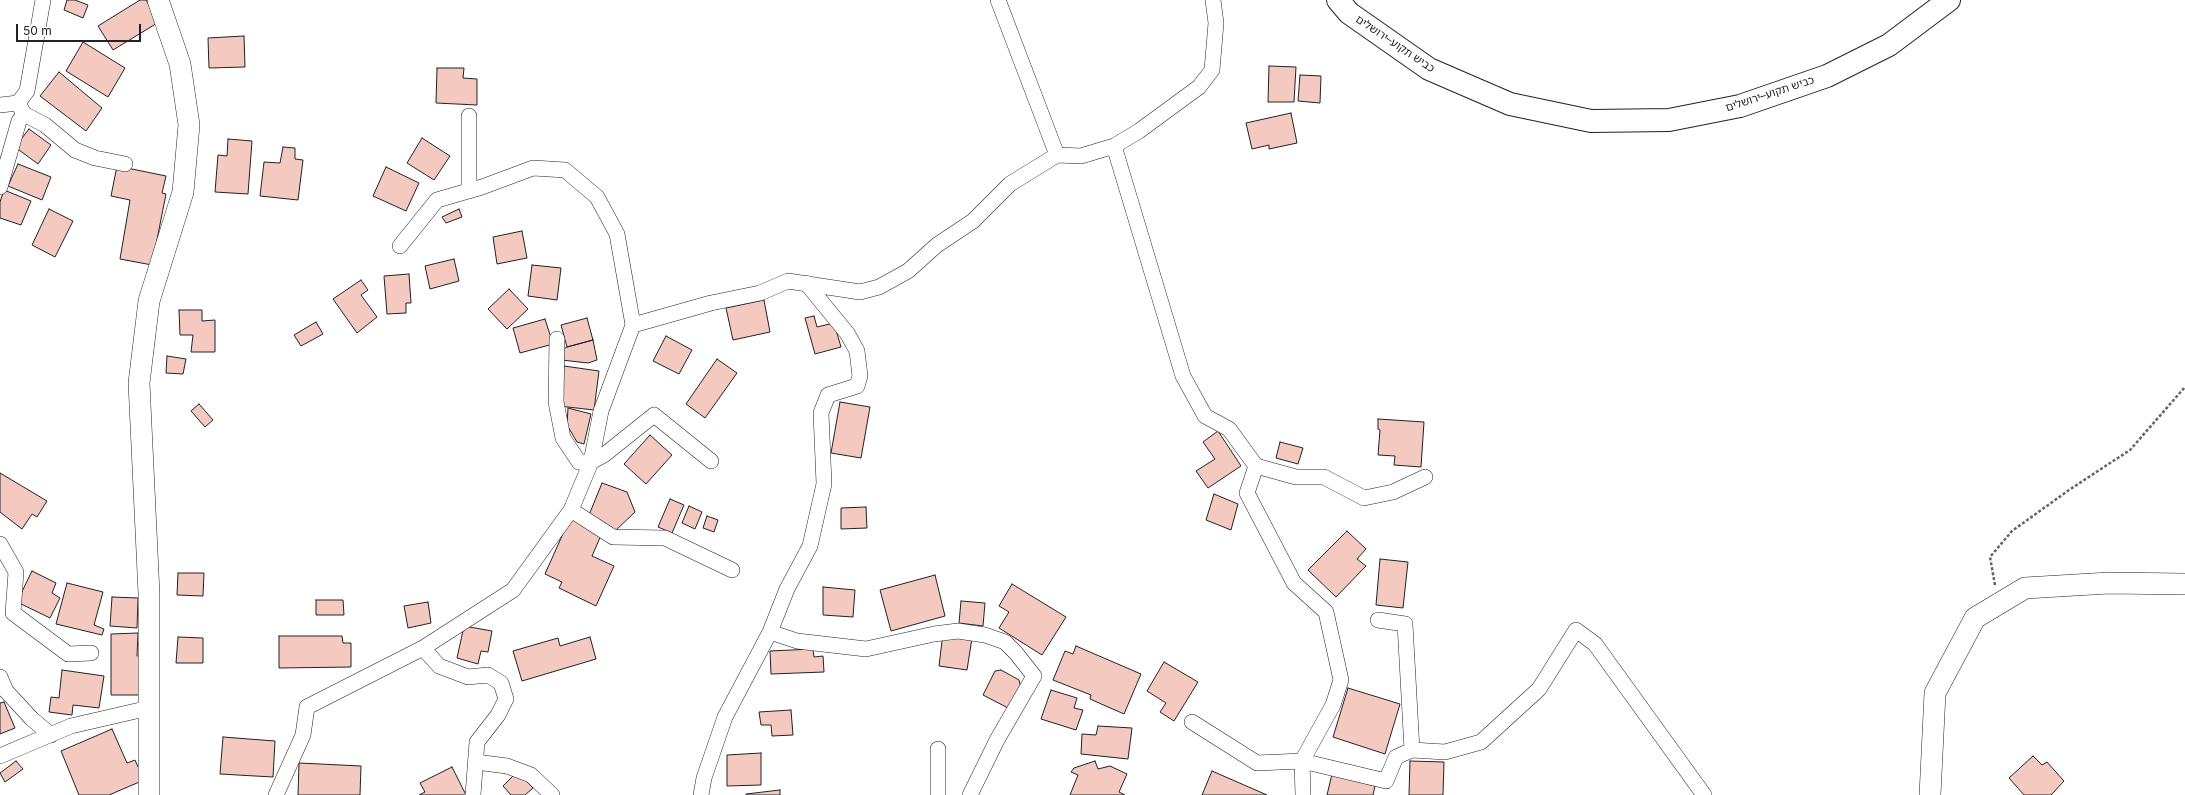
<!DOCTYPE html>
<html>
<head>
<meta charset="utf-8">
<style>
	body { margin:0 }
	#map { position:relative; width:2185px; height:795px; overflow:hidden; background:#fff; font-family:Inter,sans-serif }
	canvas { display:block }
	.scale { position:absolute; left:16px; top:24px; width:125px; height:18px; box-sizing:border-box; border:2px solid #222; border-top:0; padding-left:5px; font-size:12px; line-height:14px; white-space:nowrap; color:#222; -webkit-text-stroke:3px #fff; paint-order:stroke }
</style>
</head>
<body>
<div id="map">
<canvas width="2185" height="795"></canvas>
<div class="scale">50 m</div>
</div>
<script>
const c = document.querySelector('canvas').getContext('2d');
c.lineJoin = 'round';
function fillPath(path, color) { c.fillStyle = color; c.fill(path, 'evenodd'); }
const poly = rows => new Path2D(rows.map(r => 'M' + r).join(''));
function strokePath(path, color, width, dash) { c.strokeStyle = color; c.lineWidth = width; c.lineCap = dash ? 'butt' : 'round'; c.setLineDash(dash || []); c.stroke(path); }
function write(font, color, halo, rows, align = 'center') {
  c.font = font + ' Inter,"Noto Sans Hebrew",sans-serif'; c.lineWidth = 3; c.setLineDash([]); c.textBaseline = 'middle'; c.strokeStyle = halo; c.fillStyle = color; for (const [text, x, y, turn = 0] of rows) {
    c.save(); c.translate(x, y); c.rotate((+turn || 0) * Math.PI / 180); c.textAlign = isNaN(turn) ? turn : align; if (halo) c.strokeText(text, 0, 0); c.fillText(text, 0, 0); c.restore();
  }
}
const building = poly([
	[67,0,75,0,88,5,83,18,64,10,67,0],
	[140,0,146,0,159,22,113,50,98,26,140,0],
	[244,36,245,67,209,68,208,38,244,36],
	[83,42,125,68,108,97,66,71,83,42],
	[1269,66,1296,67,1294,102,1268,102,1269,66],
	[437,68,464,68,463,78,477,79,477,105,436,103,437,68],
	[59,72,102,108,86,131,40,96,59,72],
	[1300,75,1321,76,1320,103,1298,101,1300,75],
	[1291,113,1297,143,1269,149,1269,145,1252,149,1246,123,1291,113],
	[29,129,51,145,38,164,15,147,29,129],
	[422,138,450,156,434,180,407,163,422,138],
	[228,139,252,141,248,194,215,192,218,155,227,156,228,139],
	[283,147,295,148,295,159,303,160,298,200,260,196,264,162,280,163,283,147],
	[18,164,51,177,42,200,8,186,18,164],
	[117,166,166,176,162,193,166,194,152,265,120,259,130,200,111,196,117,166],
	[386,167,419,183,406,211,373,196,386,167],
	[4,190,31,201,21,225,0,218,0,202,4,190],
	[49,209,73,221,55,257,32,245,49,209],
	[459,209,462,217,446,223,442,217,459,209],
	[522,231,527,258,497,264,493,237,522,231],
	[454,259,459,281,430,289,425,266,454,259],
	[532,265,561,268,557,300,528,296,532,265],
	[409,274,411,303,406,303,406,313,387,314,384,276,409,274],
	[361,280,368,290,361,295,377,317,357,333,333,299,361,280],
	[509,289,528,309,507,329,488,309,509,289],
	[764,300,770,332,733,340,726,308,764,300],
	[179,310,202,310,202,321,215,320,215,352,191,352,193,335,180,335,179,310],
	[814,316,817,327,834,323,841,347,815,354,805,318,814,316],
	[587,318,593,340,567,347,561,325,587,318],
	[545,319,553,344,520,353,513,328,545,319],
	[316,322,323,334,301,346,294,335,316,322],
	[666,336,692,350,679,374,653,361,666,336],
	[593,340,597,360,588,363,562,360,560,351,567,347,593,340],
	[167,356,186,359,183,374,166,373,167,356],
	[717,359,737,373,705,418,686,404,717,359],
	[564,366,599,371,594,410,559,406,564,366],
	[840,402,870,407,861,458,831,453,840,402],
	[199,404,213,420,205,427,191,411,199,404],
	[568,408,591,414,584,444,577,442,567,425,568,408],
	[1378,419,1424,422,1421,467,1394,465,1395,456,1378,455,1380,430,1378,429,1378,419],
	[1218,431,1241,466,1208,488,1196,471,1215,459,1203,442,1218,431],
	[650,435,672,455,646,484,624,464,650,435],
	[1280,442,1303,448,1298,464,1276,458,1280,442],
	[0,473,47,501,37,517,32,514,22,529,0,512,0,473],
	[602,483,627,492,635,512,614,532,589,515,602,483],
	[1214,494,1238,504,1231,530,1206,520,1214,494],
	[670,499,684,505,672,533,658,527,670,499],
	[689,506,702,512,695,529,682,523,689,506],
	[866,507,867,528,841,529,841,508,866,507],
	[707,516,718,520,714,532,703,528,707,516],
	[570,518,602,533,592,556,614,566,596,606,559,588,562,582,545,574,570,518],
	[1347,531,1366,549,1357,559,1366,566,1336,597,1308,570,1347,531],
	[1380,559,1408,562,1403,608,1376,605,1380,559],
	[32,571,56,583,52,593,60,598,50,618,17,602,32,571],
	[178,573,204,573,203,596,177,595,178,573],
	[935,575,945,616,891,631,880,590,935,575],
	[67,583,103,592,94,625,104,629,102,635,56,624,67,583],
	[1012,584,1066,617,1042,655,999,628,1009,612,999,606,1012,584],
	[823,587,855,590,853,617,823,615,823,587],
	[112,597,138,598,137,628,110,626,112,597],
	[316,600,343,600,344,615,316,615,316,600],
	[961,601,985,603,983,626,959,623,961,601],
	[428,602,431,623,408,628,404,606,428,602],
	[464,626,492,631,488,652,481,651,478,664,457,658,464,626],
	[138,633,137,656,146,656,146,695,111,695,111,634,138,633],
	[943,633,972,638,967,670,939,666,943,633],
	[279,636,342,636,343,643,351,643,351,667,279,668,279,636],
	[178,637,203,638,203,663,176,663,178,637],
	[590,637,596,659,522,681,513,651,558,638,560,646,590,637],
	[1076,646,1141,674,1124,714,1090,699,1091,695,1053,680,1065,651,1073,654,1076,646],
	[813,649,814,657,823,656,824,672,771,674,770,651,813,649],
	[1164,662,1198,682,1174,721,1160,712,1166,703,1147,691,1164,662],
	[62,670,104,676,99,708,73,705,72,715,49,712,51,697,59,698,62,670],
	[1001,670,1019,680,1021,688,1010,709,983,695,995,671,1001,670],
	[1348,688,1400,704,1385,754,1333,737,1348,688],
	[1051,690,1077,698,1074,708,1083,710,1076,730,1041,719,1051,690],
	[4,702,15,728,0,734,0,703,4,702],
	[791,710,793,735,772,736,771,725,761,725,759,712,791,710],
	[1098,726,1132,728,1128,759,1081,754,1082,734,1096,735,1098,726],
	[112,729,127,763,135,760,144,780,109,795,79,795,61,751,112,729],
	[223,737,275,741,273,777,220,774,223,737],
	[761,753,761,785,727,786,727,755,761,753],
	[2033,756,2042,765,2047,762,2064,781,2051,795,2024,795,2009,778,2033,756],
	[16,761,23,769,5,782,0,773,16,761],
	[1095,761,1098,769,1110,766,1127,774,1119,792,1125,795,1070,795,1078,775,1071,772,1074,768,1095,761],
	[1410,761,1444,762,1443,795,1409,795,1410,761],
	[299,763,361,766,360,795,298,795,299,763],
	[452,767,466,795,419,795,425,792,420,783,452,767],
	[1212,771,1267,795,1202,795,1212,771],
	[517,772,533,788,525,795,511,795,503,786,517,772],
	[1332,774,1375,786,1373,795,1327,795,1332,774],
	[780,790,780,795,746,795,746,794,780,790]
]);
fillPath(building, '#f3c9c0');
strokePath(building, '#222', 1);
const street = poly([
	[998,0,1057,155],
	[0,105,18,103,27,91,43,0],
	[24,114,45,125,75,150,95,158,125,164],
	[1114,146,1183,376,1205,416,1229,429,1256,466,1247,493,1294,583,1326,612,1341,680,1333,705,1302,761,1303,795],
	[0,187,19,121,24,114,19,105],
	[469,191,469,116],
	[400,246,437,200,482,187,533,168,565,170,597,197,617,234,633,325],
	[557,339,556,402,563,438,579,462,591,462,604,455,654,415,711,461],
	[1256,466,1296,477,1324,477,1364,498,1393,492,1425,477],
	[571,510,613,537,665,538,732,570],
	[0,544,16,572,13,613,68,654,91,653],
	[1378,620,1405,624,1412,750],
	[770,632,797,641,866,649,934,634,958,631,985,635,1005,642,1016,653,1034,676,997,740,970,795],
	[423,648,439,666,468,677,488,675,501,683,506,699,498,715,477,742,473,795],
	[0,677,6,691,32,719,51,735],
	[1192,722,1257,763,1302,761,1386,781,1396,757,1412,750,1445,752,1481,742,1539,689,1576,630,1595,644,1704,795],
	[0,756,71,726,149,708],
	[476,762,507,766,531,775,552,795],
	[276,795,303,735,307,707,423,648,513,590,571,510,591,462,601,411,633,325,711,303,760,293,788,281,860,292,879,287,908,271,937,245,973,221,1010,184,1057,155,1081,156,1114,146,1139,131,1199,87,1212,70,1216,23,1213,0],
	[701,795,704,778,725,717,770,632,787,589,810,546,824,484,821,413,828,395,857,386,860,376,857,351,847,333,806,283],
	[938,795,938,749]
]);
const secondary = poly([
	[149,795,149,594,139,383,149,301,183,192,189,125,180,64,158,0],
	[1930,795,1935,693,1975,618,2025,588,2109,583,2185,584]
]);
const primary = poly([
	[1338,0,1349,13,1429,69,1510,104,1591,121,1669,120,1740,106,1827,76,1889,45,1949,0]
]);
strokePath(street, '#222', 16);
strokePath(secondary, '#222', 22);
strokePath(primary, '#222', 24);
strokePath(poly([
	[1995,585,1990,557,2012,531,2069,490,2130,450,2185,387]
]), '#646464', 2.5, [3, 2]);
strokePath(street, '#fff', 15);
strokePath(secondary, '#fff', 21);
strokePath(primary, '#fff', 22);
write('11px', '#222', '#fff', [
	["כביש תקוע–ירושלים",1395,44,34],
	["כביש תקוע–ירושלים",1770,94,-18]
]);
</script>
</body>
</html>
